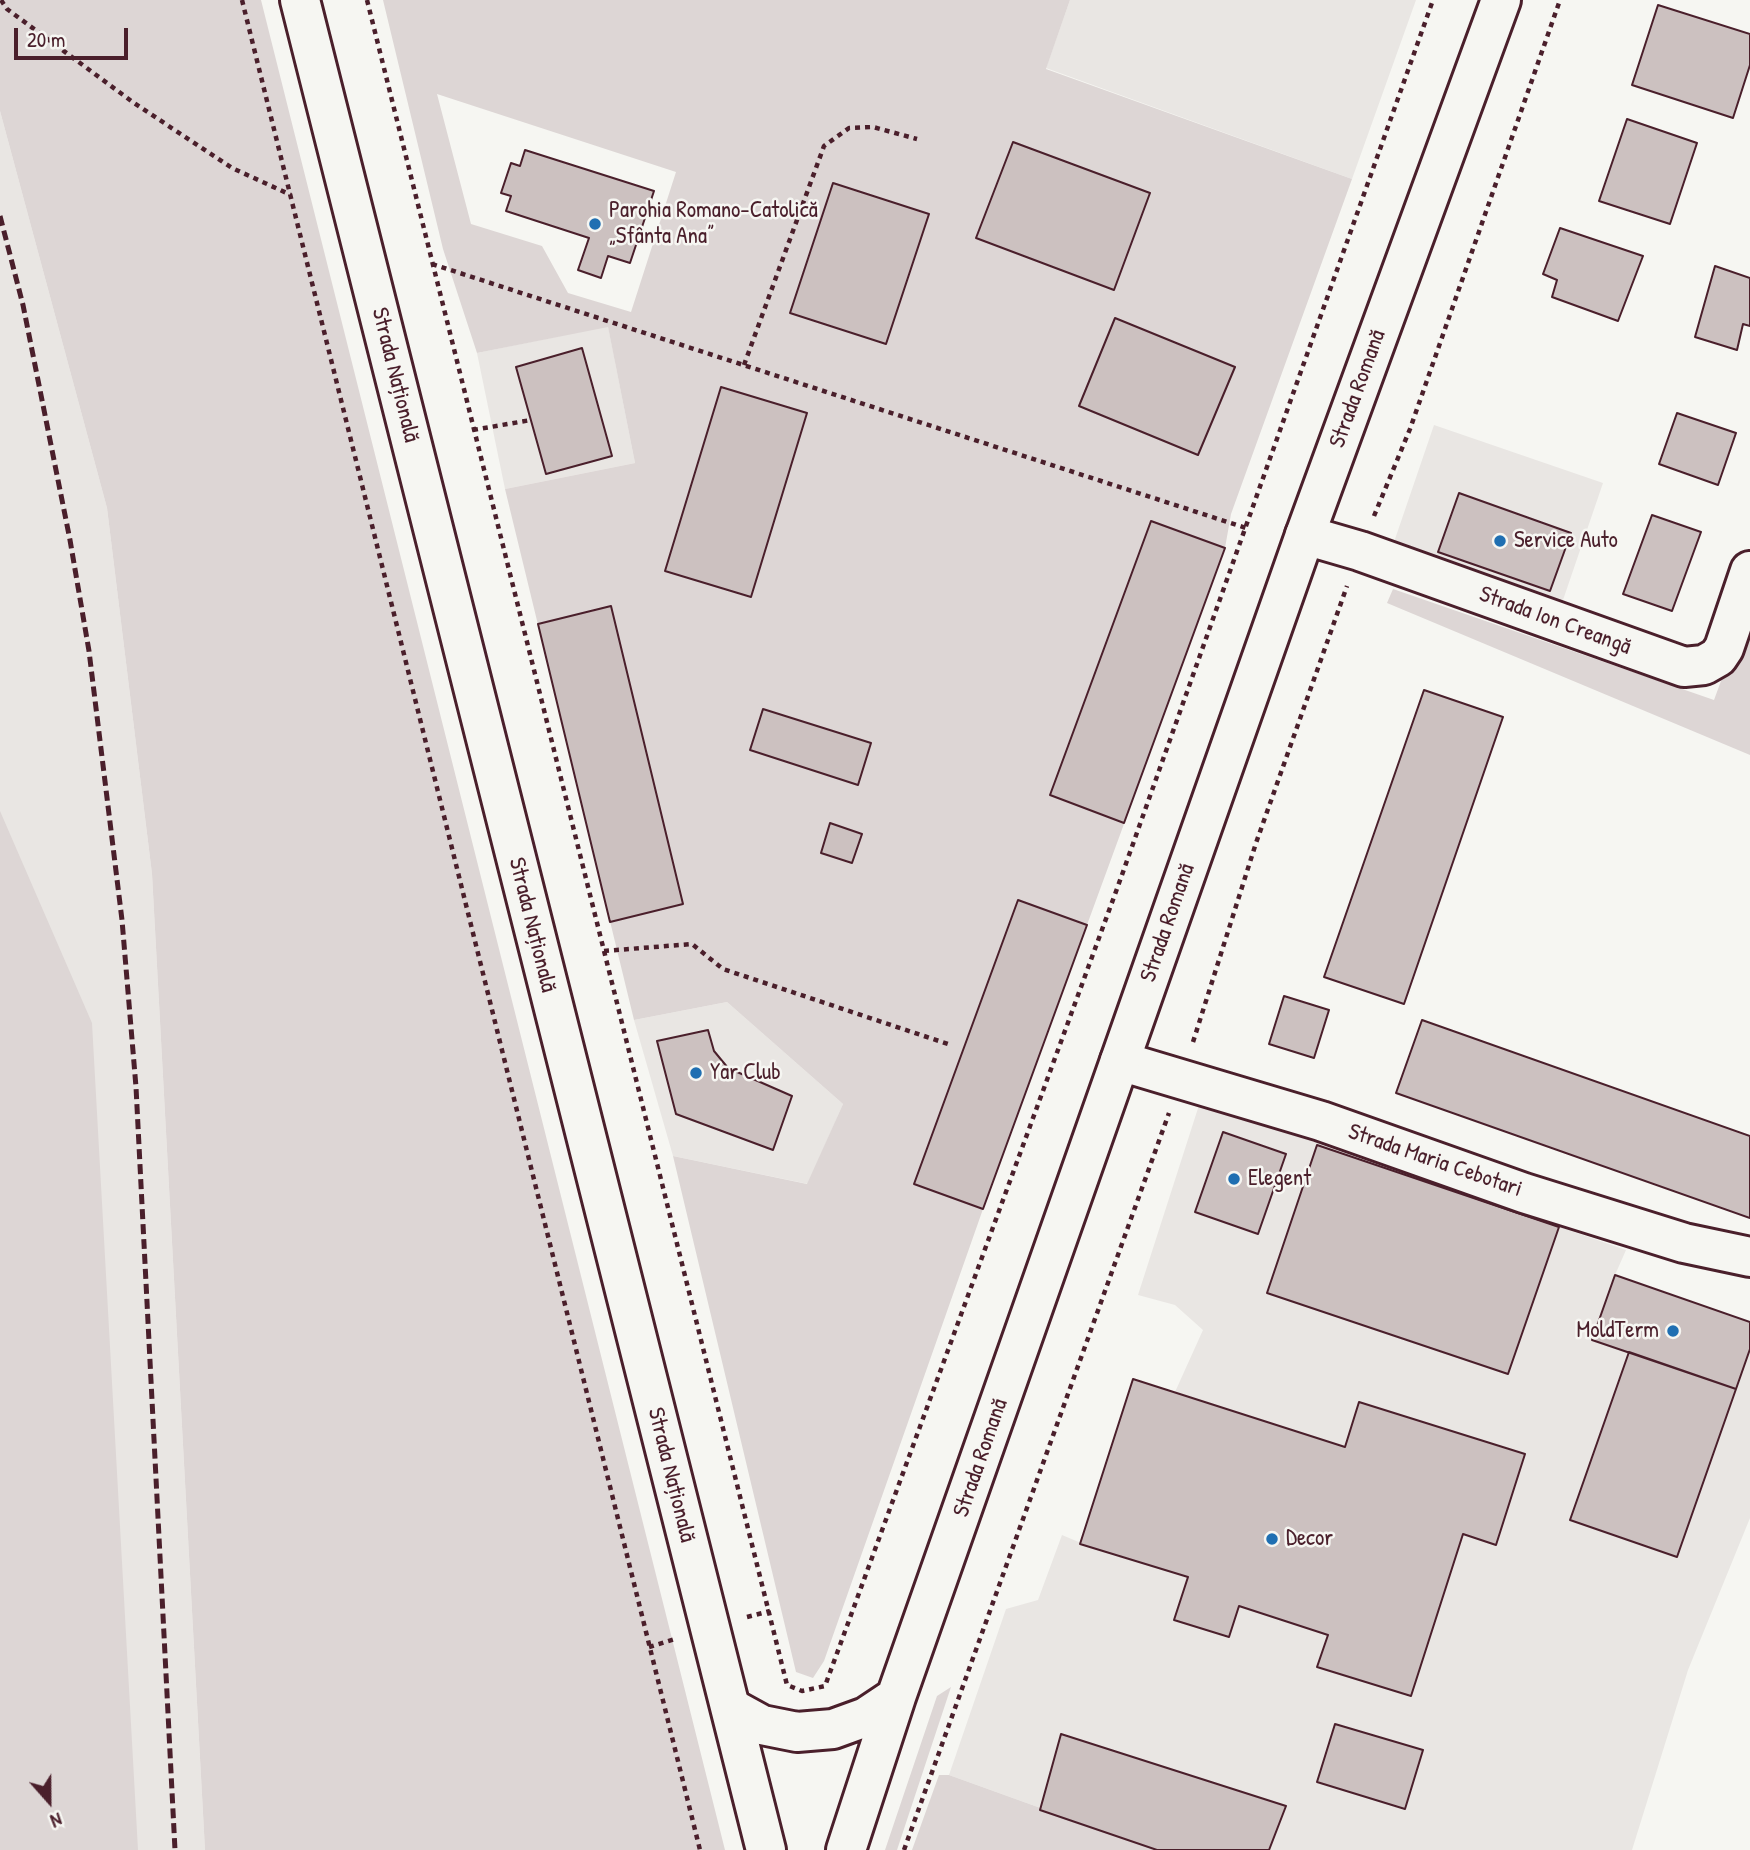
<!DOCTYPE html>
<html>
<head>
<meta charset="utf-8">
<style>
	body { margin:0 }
	#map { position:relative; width:1750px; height:1850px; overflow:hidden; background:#f6f6f2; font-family:"Patrick Hand",sans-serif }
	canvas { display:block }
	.north { position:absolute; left:14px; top:1766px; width:70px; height:70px; -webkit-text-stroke:5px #f6f6f2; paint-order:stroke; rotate:159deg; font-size:19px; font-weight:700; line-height:28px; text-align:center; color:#4a1f2b }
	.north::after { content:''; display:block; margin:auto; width:24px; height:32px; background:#4a1f2b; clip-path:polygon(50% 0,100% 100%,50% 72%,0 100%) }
	.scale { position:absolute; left:14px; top:28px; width:114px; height:32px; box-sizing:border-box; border:4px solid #4a1f2b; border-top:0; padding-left:9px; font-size:21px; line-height:24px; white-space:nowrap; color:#4a1f2b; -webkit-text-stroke:5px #f6f6f2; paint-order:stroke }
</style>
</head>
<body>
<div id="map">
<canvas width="1750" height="1850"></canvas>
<div class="north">N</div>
<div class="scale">20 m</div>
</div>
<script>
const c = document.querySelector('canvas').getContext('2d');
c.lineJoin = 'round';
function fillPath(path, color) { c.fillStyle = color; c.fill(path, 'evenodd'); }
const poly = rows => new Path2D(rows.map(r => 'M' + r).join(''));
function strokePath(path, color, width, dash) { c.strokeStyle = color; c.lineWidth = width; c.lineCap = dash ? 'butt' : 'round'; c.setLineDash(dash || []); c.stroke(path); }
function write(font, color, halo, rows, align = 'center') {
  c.font = font + ' "Patrick Hand",sans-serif'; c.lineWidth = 5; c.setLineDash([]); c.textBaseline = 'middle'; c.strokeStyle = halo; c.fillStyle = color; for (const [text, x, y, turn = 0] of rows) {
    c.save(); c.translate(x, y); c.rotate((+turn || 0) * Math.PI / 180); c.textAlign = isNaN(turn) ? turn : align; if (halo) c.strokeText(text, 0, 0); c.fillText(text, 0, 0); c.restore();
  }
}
fillPath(poly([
	[1070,0,1416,0,1352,179,1046,68],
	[0,111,107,508,152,874,205,1850,0,1850],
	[608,326,635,463,505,489,477,353],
	[1434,425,1603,483,1563,600,1394,542],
	[727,1002,843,1104,808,1184,673,1156,634,1020],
	[1200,1102,1626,1250,1615,1275,1750,1322,1750,1518,1688,1670,1632,1850,1157,1850,949,1775,1006,1609,1038,1600,1062,1535,1081,1543,1133,1379,1175,1392,1203,1330,1175,1305,1138,1295]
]), '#e9e6e3');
fillPath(poly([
	[0,0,261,0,725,1850,205,1850,152,874,107,508,0,111],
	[383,0,1070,0,1046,69,1352,179,1231,514,1225,548,983,1209,824,1661,813,1678,796,1672,673,1156,807,1184,843,1104,727,1002,634,1020,505,489,635,463,608,327,477,353,443,249],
	[437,94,676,172,631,312,568,293,542,246,471,224],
	[1393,589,1714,700,1750,602,1750,755,1387,603],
	[0,811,92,1023,138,1850,0,1850],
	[951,1687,897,1850,885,1850,937,1696],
	[939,1775,949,1775,1157,1850,912,1850]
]), '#ddd6d5');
const building = poly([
	[1658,5,1750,34,1750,65,1733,118,1632,85,1658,5],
	[1627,119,1697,143,1670,224,1599,201,1627,119],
	[1013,142,1150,193,1114,290,976,238,1013,142],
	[525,150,654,191,630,263,608,256,601,278,578,270,589,238,506,211,511,196,501,193,511,163,520,166,525,150],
	[833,183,929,214,886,344,790,313,833,183],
	[1560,228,1643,256,1618,321,1552,297,1557,280,1543,274,1560,228],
	[1715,266,1750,278,1750,326,1743,324,1737,350,1695,337,1715,266],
	[1115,318,1235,367,1198,455,1079,406,1115,318],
	[582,348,612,456,546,474,516,367,582,348],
	[721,387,807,413,751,597,665,571,721,387],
	[1677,413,1736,433,1718,485,1659,464,1677,413],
	[1459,493,1571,533,1550,591,1438,552,1459,493],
	[1652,515,1701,532,1672,611,1623,594,1652,515],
	[1151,521,1225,548,1124,823,1050,795,1151,521],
	[611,606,683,904,610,922,538,624,611,606],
	[1424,690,1503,717,1404,1004,1324,977,1424,690],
	[763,709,871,743,858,785,750,750,763,709],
	[830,823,862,834,852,863,821,853,830,823],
	[1018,900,1087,925,983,1209,914,1184,1018,900],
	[1284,996,1329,1010,1314,1058,1269,1044,1284,996],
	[1422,1020,1750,1136,1750,1218,1396,1093,1422,1020],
	[708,1030,714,1051,728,1068,792,1096,773,1150,676,1114,657,1041,708,1030],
	[1223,1132,1286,1154,1258,1234,1195,1212,1223,1132],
	[1317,1145,1559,1227,1508,1374,1267,1293,1317,1145],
	[1615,1275,1750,1322,1750,1349,1736,1389,1592,1340,1615,1275],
	[1629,1352,1736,1389,1677,1557,1570,1520,1629,1352],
	[1133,1379,1345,1447,1359,1402,1525,1454,1496,1545,1463,1534,1411,1696,1317,1667,1328,1635,1239,1606,1229,1637,1174,1620,1188,1577,1080,1544,1133,1379],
	[1335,1724,1423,1750,1405,1809,1317,1782,1335,1724],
	[1061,1734,1286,1806,1269,1850,1157,1850,1040,1810,1061,1734]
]);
fillPath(building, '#ccc1c0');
strokePath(building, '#4a1f2b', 2);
const minor = poly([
	[1305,535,1360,551,1684,667,1704,665,1718,657,1724,648,1750,571],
	[1120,1061,1321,1121,1524,1193,1684,1243,1750,1257]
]);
const tertiary = poly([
	[300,0,766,1850]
]);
const secondary = poly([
	[731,1708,762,1725,797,1732,833,1729,866,1717,896,1697],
	[846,1850,896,1697,1305,535,1501,0]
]);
strokePath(minor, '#4a1f2b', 44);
strokePath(tertiary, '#4a1f2b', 44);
strokePath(secondary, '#4a1f2b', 44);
strokePath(poly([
	[1,0,7,9,134,103,232,168,291,195],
	[242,0,700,1850],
	[367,0,787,1685,802,1691,825,1686,1118,886,1433,0],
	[432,264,1246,528],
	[744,365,824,146,849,128,873,127,917,139],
	[473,430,531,420],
	[1374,516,1410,429,1560,0],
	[604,951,692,944,723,969,948,1044],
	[1193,1042,1256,843,1347,586],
	[747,1617,770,1611],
	[649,1647,675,1639],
	[904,1850,1169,1113]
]), '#4a1f2b', 4.5, [5, 5]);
strokePath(minor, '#f6f6f2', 38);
strokePath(tertiary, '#f6f6f2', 38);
strokePath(secondary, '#f6f6f2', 38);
strokePath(poly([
	[0,216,23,305,70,540,89,651,122,920,136,1087,175,1850]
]), '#4a1f2b', 5, [10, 5]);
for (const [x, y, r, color] of [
	[595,224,7,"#1f6fb2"],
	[1500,541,7,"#1f6fb2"],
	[696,1073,7,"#1f6fb2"],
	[1234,1179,7,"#1f6fb2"],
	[1673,1331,7,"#1f6fb2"],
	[1272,1539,7,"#1f6fb2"]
]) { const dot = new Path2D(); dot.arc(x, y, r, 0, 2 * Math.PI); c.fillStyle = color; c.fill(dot); strokePath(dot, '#f6f6f2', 2.5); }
write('23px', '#4a1f2b', '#f6f6f2', [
	["Parohia Romano-Catolică",609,211],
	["„Sfânta Ana”",609,237],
	["Service Auto",1514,541],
	["Yar Club",710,1073],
	["Elegent",1248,1179],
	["MoldTerm",1659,1331,"right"],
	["Decor",1286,1539]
], 'left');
write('23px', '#4a1f2b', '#f6f6f2', [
	["Strada Națională",395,375,76],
	["Strada Romană",1358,389,-70],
	["Strada Ion Creangă",1555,621,20],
	["Strada Romană",1168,923,-71],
	["Strada Națională",532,925,76],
	["Strada Maria Cebotari",1435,1161,19],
	["Strada Romană",981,1458,-71],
	["Strada Națională",671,1475,76]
]);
</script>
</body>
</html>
